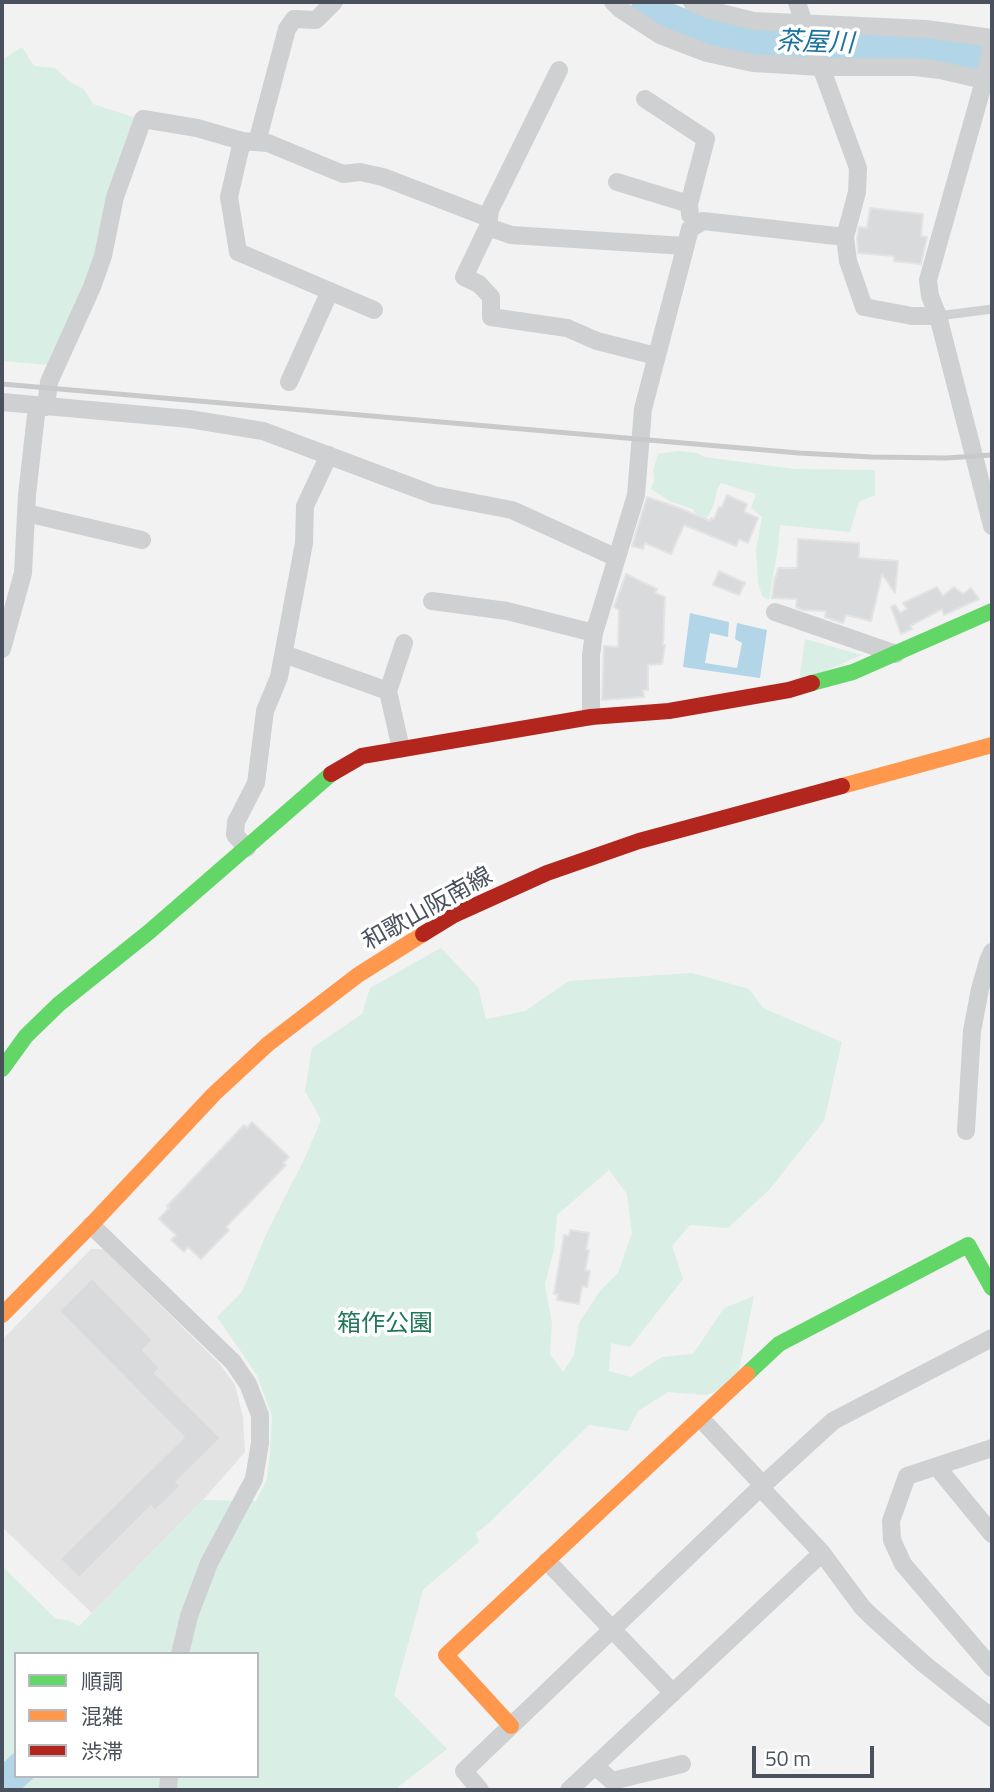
<!DOCTYPE html>
<html>
<head>
<meta charset="utf-8">
<style>
	body { margin:0 }
	#map { position:relative; width:994px; height:1792px; overflow:hidden; background:#f2f2f2; font-family:"Titillium Web","Noto Sans JP",sans-serif }
	canvas { display:block }
	.frame { position:absolute; inset:0; border:4px solid #4a515c; pointer-events:none }
	.legend { position:absolute; left:14px; top:1652px; width:245px; height:126px; box-sizing:border-box; background:#fff; border:2px solid #b7b9be; margin:0; padding:9px 12px; list-style:none; font-size:21px; color:#4a515c }
	.legend li { display:flex; align-items:center; gap:14px; height:35px }
	.legend b { width:35px; border:2px solid #b7b9be }
	.scale { position:absolute; left:752px; top:1746px; width:122px; height:32px; box-sizing:border-box; border:4px solid #4a515c; border-top:0; padding-left:9px; font-size:21px; line-height:24px; white-space:nowrap; color:#4a515c; -webkit-text-stroke:5px #fff; paint-order:stroke }
</style>
</head>
<body>
<div id="map">
<canvas width="994" height="1792"></canvas>
<div class="frame"></div>
<ul class="legend">
<li><b style="height:9px;background:#63d668"></b>順調</li>
<li><b style="height:9px;background:#ff974d"></b>混雑</li>
<li><b style="height:9px;background:#b3261e"></b>渋滞</li>
</ul>
<div class="scale">50 m</div>
</div>
<script>
const c = document.querySelector('canvas').getContext('2d');
c.lineJoin = 'round';
function fillPath(path, color) { c.fillStyle = color; c.fill(path, 'evenodd'); }
const poly = rows => new Path2D(rows.map(r => 'M' + r).join(''));
function strokePath(path, color, width, dash) { c.strokeStyle = color; c.lineWidth = width; c.lineCap = dash ? 'butt' : 'round'; c.setLineDash(dash || []); c.stroke(path); }
function write(font, color, halo, rows, align = 'center') {
  c.font = font + ' "Titillium Web","Noto Sans JP",sans-serif'; c.lineWidth = 7; c.setLineDash([]); c.textBaseline = 'middle'; c.strokeStyle = halo; c.fillStyle = color; for (const [text, x, y, turn = 0] of rows) {
    c.save(); c.translate(x, y); c.rotate((+turn || 0) * Math.PI / 180); c.textAlign = isNaN(turn) ? turn : align; if (halo) c.strokeText(text, 0, 0); c.fillText(text, 0, 0); c.restore();
  }
}
fillPath(poly([
	[91,1249,103,1249,219,1363,235,1385,243,1417,245,1452,203,1500,92,1613,2,1527,2,1340]
]), '#e4e3e3');
fillPath(poly([
	[22,47,34,66,55,68,70,82,84,89,93,104,136,118,92,270,50,365,2,361,2,60],
	[679,451,697,453,705,457,794,469,875,470,875,495,859,502,850,532,780,525,778,547,769,600,762,596,758,582,756,549,762,517,751,508,756,494,721,483,717,489,714,504,708,517,704,520,698,518,693,509,671,502,651,489,654,480,653,470,658,454],
	[805,639,862,655,799,682],
	[441,948,478,987,486,1019,525,1011,569,981,692,973,749,989,763,1008,842,1042,824,1121,769,1190,728,1228,690,1225,672,1246,683,1279,630,1347,611,1343,609,1371,631,1377,662,1357,693,1354,724,1308,754,1296,736,1385,706,1395,668,1392,638,1411,628,1431,589,1425,488,1524,476,1533,479,1542,423,1590,394,1695,447,1749,398,1787,399,1790,2,1790,2,1566,56,1619,68,1620,79,1626,203,1500,256,1501,267,1479,270,1453,272,1416,257,1375,217,1317,242,1292,269,1228,304,1160,321,1120,305,1091,312,1048,362,1014,370,988],
	[609,1170,627,1194,632,1233,618,1273,600,1291,579,1323,574,1355,563,1372,550,1354,552,1324,545,1284,554,1249,557,1215],
	[16,1654,257,1654,257,1776,16,1776]
]), '#d9eee4');
fillPath(poly([
	[690,613,729,622,728,637,710,633,705,663,737,668,742,643,735,639,737,623,767,630,760,678,683,667],
	[16,1751,16,1776,36,1776,20,1790,2,1790,2,1764]
]), '#b2d5e8');
strokePath(poly([
	[646,2,666,17,704,32,767,43,932,47,992,59]
]), '#b2d5e8', 30);
const building = poly([
	[870,208,923,214,921,236,927,237,921,264,894,261,894,256,858,253,857,238,859,227,867,228,870,208],
	[727,495,747,504,744,512,758,518,748,543,739,539,736,546,684,525,671,554,645,543,643,549,632,546,647,497,677,507,710,521,711,518,714,519,719,507,722,507,727,495],
	[798,539,859,543,859,558,898,561,895,593,882,574,871,621,846,615,843,623,825,617,826,611,803,610,796,607,797,599,772,598,775,577,776,577,778,568,797,568,798,539],
	[719,571,745,583,739,595,713,585,719,571],
	[626,574,657,589,655,593,665,597,663,645,665,645,662,664,648,665,648,690,643,690,644,697,602,700,604,646,618,647,619,610,614,607,626,574],
	[937,587,943,596,954,587,963,594,971,588,979,599,944,615,942,609,910,626,912,629,901,634,891,607,895,605,900,613,907,609,903,603,937,587],
	[252,1122,289,1157,283,1163,286,1165,226,1227,229,1230,201,1259,188,1247,184,1252,171,1240,176,1235,159,1219,169,1208,167,1206,244,1125,247,1128,252,1122],
	[570,1230,589,1233,586,1250,589,1250,585,1270,590,1271,587,1287,582,1286,579,1304,557,1300,558,1294,554,1294,564,1235,569,1236,570,1230],
	[92,1278,153,1340,143,1350,160,1368,155,1373,221,1438,176,1482,180,1486,155,1511,151,1506,79,1578,60,1559,184,1437,59,1311,92,1278]
]);
fillPath(building, '#d9dadc');
strokePath(building, '#e3e3e4', 2);
strokePath(poly([
	[938,316,992,309]
]), '#ced0d2', 9);
strokePath(poly([
	[613,2,620,9,660,35,707,53,753,63,821,67,915,67,940,70,992,82],
	[692,2,709,10,754,21,926,29,992,38],
	[797,2,804,24,821,67,858,168,857,192,845,237,848,261,864,307,912,316,938,316],
	[992,45,984,81,928,280,930,296,938,316,992,526],
	[559,70,490,210,488,227,464,277,479,284,491,297,491,317,567,328,597,341,656,356],
	[645,99,706,139,689,204],
	[242,141,229,197,238,252,374,310],
	[257,142,287,29,294,19,316,20,334,2],
	[617,182,689,204,690,215],
	[488,227,511,235,685,246],
	[289,382,330,291],
	[2,402,189,419,263,431,434,495,512,510,617,558],
	[46,407,49,382,92,287,103,256,115,197,143,119,197,128,242,141,268,143,343,174,360,172,383,177,489,218],
	[26,513,142,540],
	[432,601,507,611,594,633],
	[775,612,896,654],
	[2,649,23,573,27,495,37,406],
	[284,654,388,691],
	[591,717,591,655,594,633,636,495,643,409,690,229,703,221,845,237],
	[401,749,388,691,404,643],
	[247,848,235,835,236,822,256,783,265,711,279,677,304,543,305,506,329,455],
	[966,1131,972,1031,980,989,988,961,992,952],
	[91,1225,233,1362,248,1384,260,1415,260,1443,254,1479,209,1563,189,1616,180,1654],
	[701,1419,763,1485],
	[992,1448,907,1476,891,1521,892,1540,903,1564,992,1668],
	[937,1467,992,1534],
	[760,1487,822,1553,862,1607,870,1615,924,1664,992,1718],
	[547,1561,673,1693],
	[595,1766,612,1781,682,1764],
	[168,1790,169,1776],
	[480,1790,464,1771,763,1485,833,1421,992,1338],
	[569,1790,822,1553]
]), '#ced0d2', 18);
strokePath(poly([
	[812,683,853,672,992,611],
	[2,1069,26,1036,59,1004,149,932,331,774],
	[747,1374,779,1344,968,1245,992,1288]
]), '#63d668', 16);
strokePath(poly([
	[842,786,992,745],
	[2,1315,91,1225,214,1094,268,1044,358,975,423,934],
	[511,1726,446,1655,747,1374]
]), '#ff974d', 16);
strokePath(poly([
	[331,774,362,756,591,717,669,711,789,690,812,683],
	[423,934,454,915,547,873,639,841,842,786]
]), '#b3261e', 16);
strokePath(poly([
	[2,384,799,453,872,457,946,458,992,455]
]), '#c8c9cb', 5);
write('24px', '#4a515c', '#fff', [
	["和歌山阪南線",428,910,-29]
]);
write('24px', '#217858', '#fff', [
	["箱作公園",385,1325]
]);
write('italic 26px', '#1b729f', '#fff', [
	["茶屋川",815,44,2]
]);
</script>
</body>
</html>
